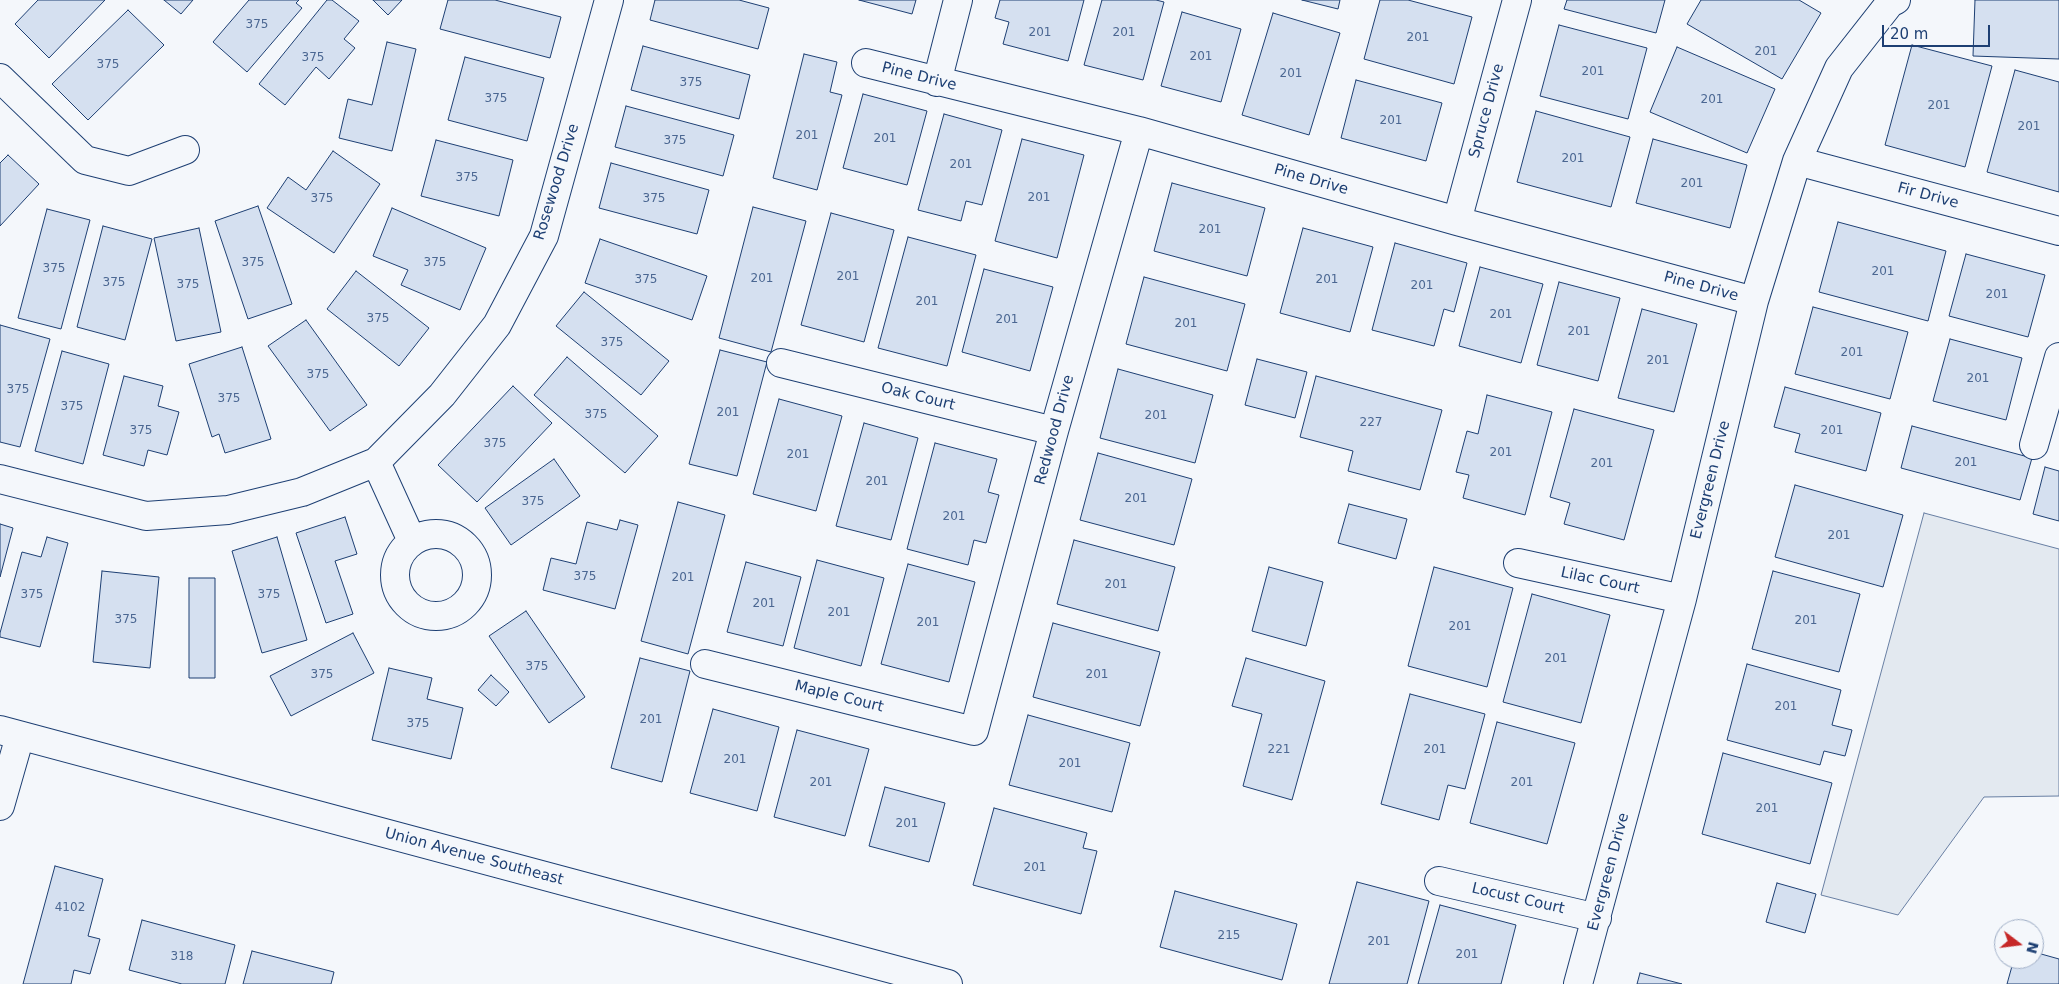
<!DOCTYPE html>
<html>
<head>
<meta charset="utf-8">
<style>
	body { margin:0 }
	#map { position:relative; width:2059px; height:984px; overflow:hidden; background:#f4f7fb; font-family:"DejaVu Sans",sans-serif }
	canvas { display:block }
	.north { position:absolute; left:1994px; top:919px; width:50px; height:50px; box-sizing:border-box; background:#f4f7fb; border:1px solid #9eadc5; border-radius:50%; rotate:105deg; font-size:14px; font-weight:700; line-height:20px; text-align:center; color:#1d3f73 }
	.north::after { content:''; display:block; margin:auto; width:18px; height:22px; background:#c62828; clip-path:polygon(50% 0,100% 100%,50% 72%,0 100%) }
	.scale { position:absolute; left:1882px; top:25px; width:108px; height:22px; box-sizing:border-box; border:2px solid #1d3f73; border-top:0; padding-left:6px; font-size:15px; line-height:18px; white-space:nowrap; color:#1d3f73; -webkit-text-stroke:4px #f4f7fb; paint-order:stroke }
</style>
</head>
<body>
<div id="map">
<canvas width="2059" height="984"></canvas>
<div class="north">N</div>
<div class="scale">20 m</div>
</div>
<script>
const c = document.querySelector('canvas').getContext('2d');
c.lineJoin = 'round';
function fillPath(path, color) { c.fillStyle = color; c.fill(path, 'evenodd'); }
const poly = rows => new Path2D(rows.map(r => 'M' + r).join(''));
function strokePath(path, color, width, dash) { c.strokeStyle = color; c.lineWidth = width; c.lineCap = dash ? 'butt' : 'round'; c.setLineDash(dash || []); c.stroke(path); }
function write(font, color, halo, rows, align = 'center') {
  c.font = font + ' "DejaVu Sans",sans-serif'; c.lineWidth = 4; c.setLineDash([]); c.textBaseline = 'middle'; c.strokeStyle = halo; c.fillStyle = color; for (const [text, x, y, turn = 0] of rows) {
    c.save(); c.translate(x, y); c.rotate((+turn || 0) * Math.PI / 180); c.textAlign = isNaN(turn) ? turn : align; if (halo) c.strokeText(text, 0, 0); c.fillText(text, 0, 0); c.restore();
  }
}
const green = poly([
	[1924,513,2059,549,2059,796,1984,797,1898,915,1821,895,1924,513]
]);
fillPath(green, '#e3e9f0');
strokePath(green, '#687fa3', 1);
const building = poly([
	[38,0,105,0,49,58,15,24,38,0],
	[164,0,193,0,181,14,164,0],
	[249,0,299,0,296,3,302,8,247,72,213,42,249,0],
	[327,0,332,0,359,21,344,39,355,48,329,79,316,67,285,105,259,84,327,0],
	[373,0,402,0,388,15,373,0],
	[448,0,495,0,561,17,550,58,440,29,448,0],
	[655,0,739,0,769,8,758,49,650,20,655,0],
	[859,0,916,0,912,14,859,0],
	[1000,0,1084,0,1068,61,1003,44,1009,22,995,18,1000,0],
	[1102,0,1156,0,1164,2,1143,80,1084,65,1102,0],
	[1302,0,1340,0,1338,9,1302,0],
	[1380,0,1408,0,1472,17,1454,84,1364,59,1380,0],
	[1567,0,1665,0,1656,33,1564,9,1567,0],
	[1701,0,1799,0,1821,13,1782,79,1687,24,1701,0],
	[1975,0,2059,0,2059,59,1973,56,1975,0],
	[128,10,164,45,88,120,52,84,128,10],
	[1182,12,1241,29,1221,102,1161,86,1182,12],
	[1273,13,1340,33,1309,135,1242,115,1273,13],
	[1559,25,1647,48,1628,119,1540,96,1559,25],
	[387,42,416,49,392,151,339,138,348,99,372,105,387,42],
	[1912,45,1992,66,1965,167,1885,145,1912,45],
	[643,46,750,75,739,119,631,90,643,46],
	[1677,47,1775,89,1747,153,1650,112,1677,47],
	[804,54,837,62,830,92,842,95,817,190,773,178,804,54],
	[465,57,544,78,527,141,448,120,465,57],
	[2015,70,2059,82,2059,192,1987,172,2015,70],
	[1356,80,1442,103,1426,161,1341,138,1356,80],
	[863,94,927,111,907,185,843,168,863,94],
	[626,106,734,135,723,176,615,147,626,106],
	[1536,111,1630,137,1611,207,1517,182,1536,111],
	[944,114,1002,130,982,205,966,201,961,221,918,210,944,114],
	[1022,139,1084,155,1057,258,995,241,1022,139],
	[1653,139,1747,165,1730,228,1636,203,1653,139],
	[436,140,513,160,499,216,421,196,436,140],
	[333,151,380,184,334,253,267,208,288,177,306,190,333,151],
	[8,155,39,184,0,226,0,163,8,155],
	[611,163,709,190,697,234,599,208,611,163],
	[1172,183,1265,208,1247,276,1154,251,1172,183],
	[258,206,292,304,248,319,215,221,258,206],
	[753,207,806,221,771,352,719,338,753,207],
	[392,208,486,248,460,310,401,285,408,270,373,256,392,208],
	[47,209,90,220,61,329,18,318,47,209],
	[831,213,894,230,864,342,801,325,831,213],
	[1838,222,1946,251,1928,321,1819,292,1838,222],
	[103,226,152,239,125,340,77,327,103,226],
	[199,228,221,332,176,341,154,238,199,228],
	[1303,228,1373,247,1350,332,1280,313,1303,228],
	[908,237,976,255,947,366,878,348,908,237],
	[600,239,707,276,692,320,585,283,600,239],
	[1395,243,1467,263,1454,312,1444,309,1434,346,1372,330,1395,243],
	[1966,254,2045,275,2028,337,1949,316,1966,254],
	[1480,267,1543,284,1521,363,1459,346,1480,267],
	[984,269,1053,287,1030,371,962,352,984,269],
	[356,271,429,328,399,366,327,309,356,271],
	[1144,277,1245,304,1227,371,1126,344,1144,277],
	[1559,282,1620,298,1598,381,1537,365,1559,282],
	[584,292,669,361,641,395,556,326,584,292],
	[1813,307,1908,332,1890,399,1795,374,1813,307],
	[1642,309,1697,324,1674,412,1618,398,1642,309],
	[306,320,367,405,330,431,268,346,306,320],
	[0,325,50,339,20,447,0,442,0,325],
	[1950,339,2022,358,2006,420,1933,401,1950,339],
	[242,347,271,439,225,453,219,434,212,437,189,364,242,347],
	[720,350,767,362,737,476,689,464,720,350],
	[62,351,109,364,83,464,35,451,62,351],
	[567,357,658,436,625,473,534,395,567,357],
	[1257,359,1307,372,1295,418,1245,405,1257,359],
	[1118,369,1213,395,1195,463,1100,438,1118,369],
	[124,376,163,386,158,406,179,412,167,455,148,450,144,466,103,455,124,376],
	[1316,376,1442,410,1420,490,1348,471,1353,451,1300,437,1316,376],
	[513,386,552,423,477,502,438,465,513,386],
	[1785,387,1881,413,1866,471,1795,452,1800,434,1774,427,1785,387],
	[1487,395,1552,412,1525,515,1463,498,1469,475,1456,472,1467,431,1478,434,1487,395],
	[779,399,842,416,816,511,753,494,779,399],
	[1574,409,1654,430,1624,540,1564,524,1570,503,1550,497,1574,409],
	[864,423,918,438,891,540,836,526,864,423],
	[1912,426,2032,458,2020,500,1901,468,1912,426],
	[935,443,997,459,988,492,999,495,986,543,974,540,968,565,907,549,935,443],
	[1098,453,1192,479,1174,545,1080,520,1098,453],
	[554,459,580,496,511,545,485,508,554,459],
	[2045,467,2059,471,2059,521,2033,514,2045,467],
	[1795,485,1903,515,1883,587,1775,557,1795,485],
	[678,502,725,515,688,654,641,641,678,502],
	[1349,504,1407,519,1396,559,1338,543,1349,504],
	[345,517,357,554,335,561,353,614,326,623,296,533,345,517],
	[620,520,638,525,615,609,543,590,551,558,576,564,587,522,617,530,620,520],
	[0,524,13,528,0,577,0,524],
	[47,537,68,543,40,647,0,637,0,633,22,552,41,557,47,537],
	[277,537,307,640,262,653,232,551,277,537],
	[1074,540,1175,567,1158,631,1057,604,1074,540],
	[817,560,884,578,861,666,794,648,817,560],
	[746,562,801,577,783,646,727,632,746,562],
	[908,564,975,582,949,682,881,664,908,564],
	[1269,567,1323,582,1306,646,1252,631,1269,567],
	[1434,567,1513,588,1487,687,1408,666,1434,567],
	[102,571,159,577,150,668,93,662,102,571],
	[1773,571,1860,594,1839,672,1752,649,1773,571],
	[189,578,215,578,215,678,189,678,189,578],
	[1532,594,1610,615,1581,723,1503,702,1532,594],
	[526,611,585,697,549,723,489,636,526,611],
	[1053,623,1160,652,1140,726,1033,697,1053,623],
	[353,633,374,673,291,716,270,676,353,633],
	[640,658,690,671,662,782,611,768,640,658],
	[1246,658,1325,681,1292,800,1243,786,1262,714,1232,706,1246,658],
	[1747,664,1841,690,1832,725,1852,730,1845,756,1824,751,1820,765,1727,740,1747,664],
	[389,668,432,678,427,699,463,708,451,759,372,740,389,668],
	[491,675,509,692,496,706,478,690,491,675],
	[1410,694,1485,714,1465,789,1448,785,1439,820,1381,804,1410,694],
	[713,709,779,727,757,811,690,793,713,709],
	[1028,715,1130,743,1112,812,1009,785,1028,715],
	[1497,722,1575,743,1547,844,1470,823,1497,722],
	[797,730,869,749,845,836,774,817,797,730],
	[1723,753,1832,783,1810,864,1702,834,1723,753],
	[885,787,945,803,929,862,869,846,885,787],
	[994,808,1087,833,1083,848,1097,851,1081,914,973,885,994,808],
	[55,866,103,879,88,936,100,939,90,974,74,970,71,984,23,984,55,866],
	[1357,882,1429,901,1407,984,1329,984,1357,882],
	[1777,883,1816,894,1805,933,1766,922,1777,883],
	[1175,891,1297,924,1282,980,1160,947,1175,891],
	[1440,905,1516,925,1501,984,1418,984,1440,905],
	[142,920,235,945,225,984,182,984,129,970,142,920],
	[252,951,334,972,331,984,243,984,252,951],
	[2034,952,2059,959,2059,984,2007,984,2014,959,2034,959,2034,952],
	[1640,973,1682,984,1637,984,1640,973]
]);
fillPath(building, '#d5e0f0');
strokePath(building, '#1d3f73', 1);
const street = poly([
	[866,63,1139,131,1457,221,1754,301],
	[0,78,85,160,129,171,185,150],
	[937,82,958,0],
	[1797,161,2059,231],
	[1457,221,1517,0],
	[781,363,1054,431],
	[2034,445,2059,357],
	[376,462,412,541],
	[0,479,146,516,228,510,302,492,376,462,442,395,497,325,544,236,609,0],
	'395 575a41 41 0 1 1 82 0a41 41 0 1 1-82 0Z',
	[1518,563,1682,599],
	[705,664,974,731,1054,431,1139,131],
	[0,730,948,984],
	[0,806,20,736],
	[1439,881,1597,918],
	[1578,984,1682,599,1754,301,1797,161,1839,68,1890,3,1896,0]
]);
strokePath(street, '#1d3f73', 30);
strokePath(street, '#f4f7fb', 28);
write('12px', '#4b6792', null, [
	["375",257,25],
	["201",1040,33],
	["201",1124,33],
	["201",1418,38],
	["201",1766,52],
	["201",1201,57],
	["375",313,58],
	["375",108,65],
	["201",1593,72],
	["201",1291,74],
	["375",691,83],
	["375",496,99],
	["201",1712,100],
	["201",1939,106],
	["201",1391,121],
	["201",2029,127],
	["201",807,136],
	["201",885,139],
	["375",675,141],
	["201",1573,159],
	["201",961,165],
	["375",467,178],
	["201",1692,184],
	["201",1039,198],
	["375",322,199],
	["375",654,199],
	["201",1210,230],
	["375",253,263],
	["375",435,263],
	["375",54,269],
	["201",1883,272],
	["201",848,277],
	["201",762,279],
	["375",646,280],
	["201",1327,280],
	["375",114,283],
	["375",188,285],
	["201",1422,286],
	["201",1997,295],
	["201",927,302],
	["201",1501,315],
	["375",378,319],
	["201",1007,320],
	["201",1186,324],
	["201",1579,332],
	["375",612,343],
	["201",1852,353],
	["201",1658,361],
	["375",318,375],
	["201",1978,379],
	["375",18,390],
	["375",229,399],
	["375",72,407],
	["201",728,413],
	["375",596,415],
	["201",1156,416],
	["227",1371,423],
	["375",141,431],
	["201",1832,431],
	["375",495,444],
	["201",1501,453],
	["201",798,455],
	["201",1966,463],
	["201",1602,464],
	["201",877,482],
	["201",1136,499],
	["375",533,502],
	["201",954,517],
	["201",1839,536],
	["375",585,577],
	["201",683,578],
	["201",1116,585],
	["375",32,595],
	["375",269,595],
	["201",764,604],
	["201",839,613],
	["375",126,620],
	["201",1806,621],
	["201",928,623],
	["201",1460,627],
	["201",1556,659],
	["375",537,667],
	["375",322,675],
	["201",1097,675],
	["201",1786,707],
	["201",651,720],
	["375",418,724],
	["221",1279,750],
	["201",1435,750],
	["201",735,760],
	["201",1070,764],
	["201",821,783],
	["201",1522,783],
	["201",1767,809],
	["201",907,824],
	["201",1035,868],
	["4102",70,908],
	["215",1229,936],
	["201",1379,942],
	["201",1467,955],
	["318",182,957]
]);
write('15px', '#1d3f73', '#f4f7fb', [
	["Pine Drive",919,77,14],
	["Spruce Drive",1487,111,-75],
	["Pine Drive",1311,180,16],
	["Rosewood Drive",557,182,-73],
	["Fir Drive",1928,196,15],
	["Pine Drive",1701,287,15],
	["Oak Court",918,397,14],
	["Redwood Drive",1055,430,-75],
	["Evergreen Drive",1711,480,-76],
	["Lilac Court",1600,581,12],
	["Maple Court",839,697,14],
	["Union Avenue Southeast",474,857,15],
	["Evergreen Drive",1609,872,-75],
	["Locust Court",1518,899,13]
]);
</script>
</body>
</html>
